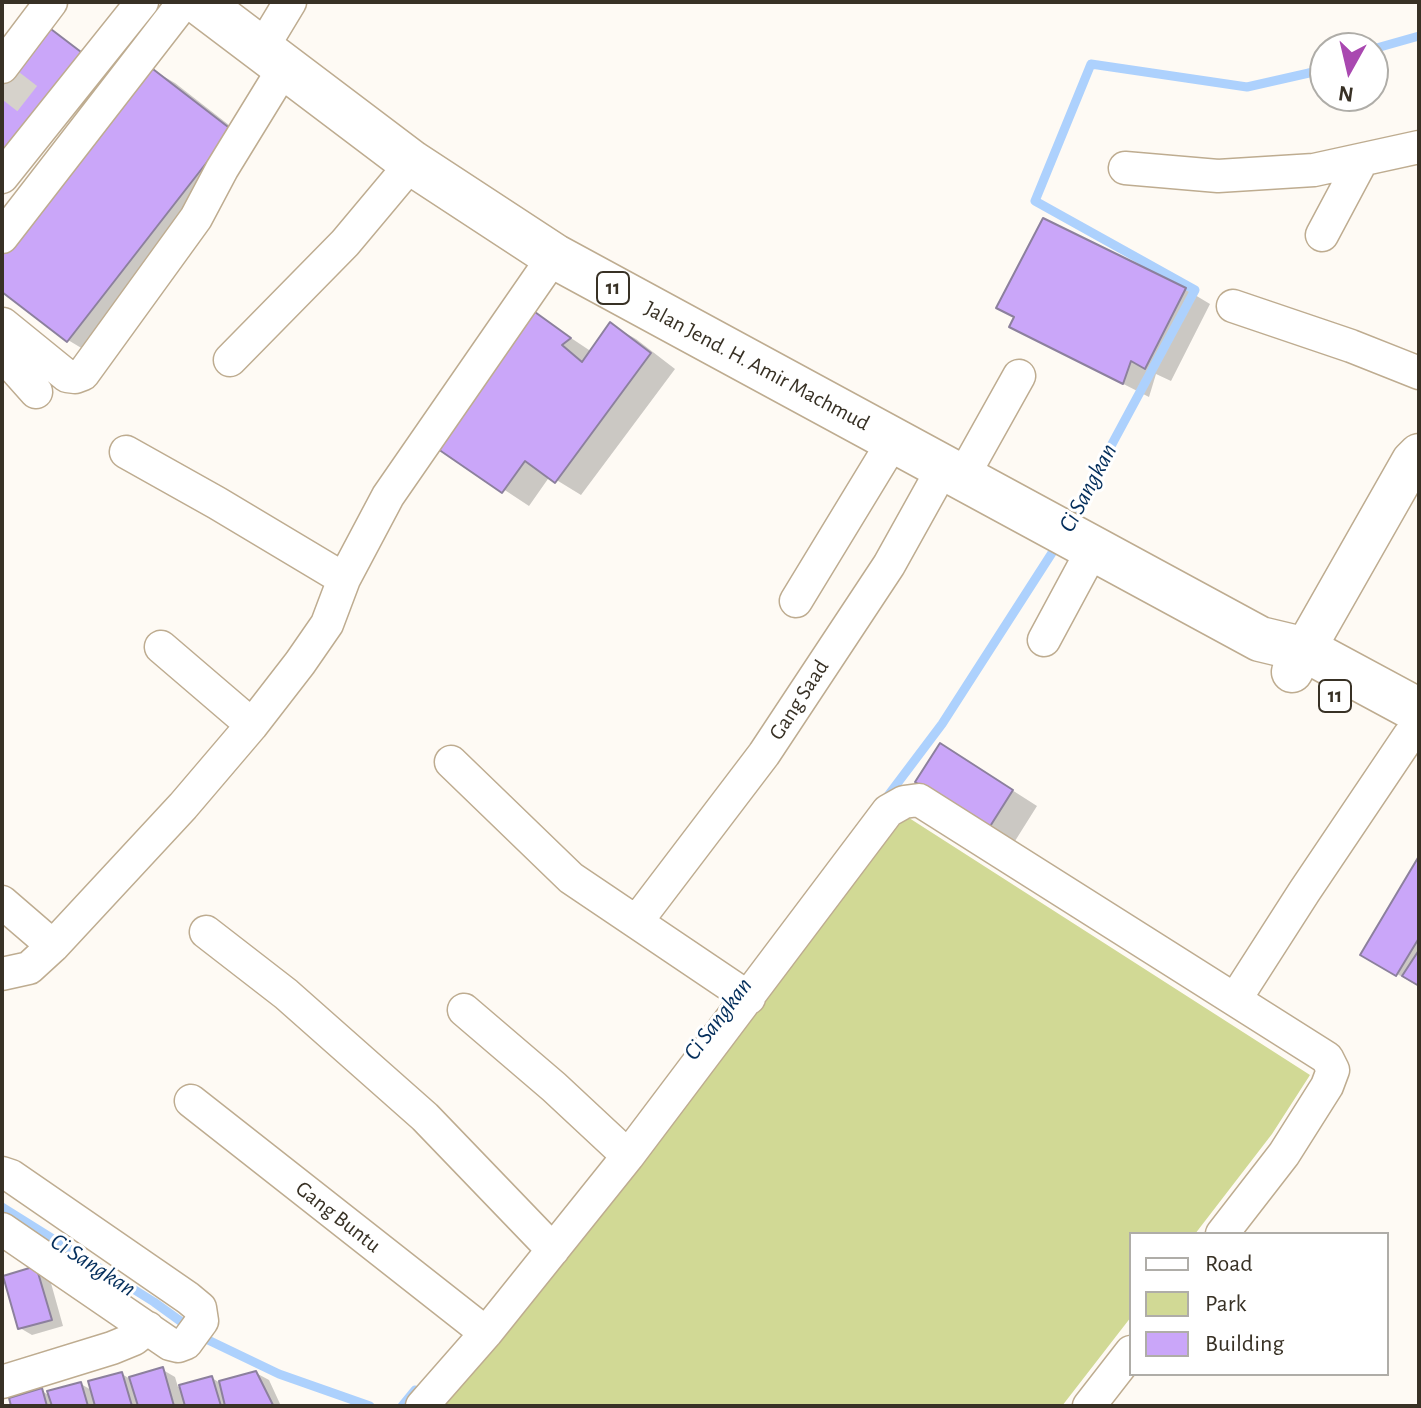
<!DOCTYPE html>
<html>
<head>
<meta charset="utf-8">
<style>
	body { margin:0 }
	#map { position:relative; width:1421px; height:1408px; overflow:hidden; background:#fefaf4; font-family:"Alegreya Sans",sans-serif }
	canvas { display:block }
	.frame { position:absolute; inset:0; border:4px solid #383125; pointer-events:none }
	.legend { position:absolute; left:1129px; top:1232px; width:260px; height:144px; box-sizing:border-box; background:#fff; border:2px solid #afada8; margin:0; padding:10px 14px; list-style:none; font-size:24px; color:#383125 }
	.legend li { display:flex; align-items:center; gap:16px; height:40px }
	.legend b { width:40px; border:2px solid #afada8 }
	.north { position:absolute; left:1309px; top:32px; width:80px; height:80px; box-sizing:border-box; background:#fff; border:2px solid #afada8; border-radius:50%; rotate:188deg; font-size:22px; font-weight:700; line-height:32px; text-align:center; color:#383125 }
	.north::after { content:''; display:block; margin:auto; width:28px; height:36px; background:#a948b0; clip-path:polygon(50% 0,100% 100%,50% 72%,0 100%) }
</style>
</head>
<body>
<div id="map">
<canvas width="1421" height="1408"></canvas>
<div class="frame"></div>
<ul class="legend">
<li><b style="height:10px;background:#fff"></b>Road</li>
<li><b style="height:22px;background:#d1d995"></b>Park</li>
<li><b style="height:22px;background:#caa6f9"></b>Building</li>
</ul>
<div class="north">N</div>
</div>
<script>
const c = document.querySelector('canvas').getContext('2d');
c.lineJoin = 'round';
function fillPath(path, color) { c.fillStyle = color; c.fill(path, 'evenodd'); }
const poly = rows => new Path2D(rows.map(r => 'M' + r).join(''));
function strokePath(path, color, width, dash) { c.strokeStyle = color; c.lineWidth = width; c.lineCap = dash ? 'butt' : 'round'; c.setLineDash(dash || []); c.stroke(path); }
function write(font, color, halo, rows, align = 'center') {
  c.font = font + ' "Alegreya Sans",sans-serif'; c.lineWidth = 6; c.setLineDash([]); c.textBaseline = 'middle'; c.strokeStyle = halo; c.fillStyle = color; for (const [text, x, y, turn = 0] of rows) {
    c.save(); c.translate(x, y); c.rotate((+turn || 0) * Math.PI / 180); c.textAlign = isNaN(turn) ? turn : align; if (halo) c.strokeText(text, 0, 0); c.fillText(text, 0, 0); c.restore();
  }
}
fillPath(poly([
	[906,816,1310,1075,1272,1134,1195,1234,1131,1234,1131,1317,1062,1406,443,1406]
]), '#d1d995');
fillPath(poly([
	[149,68,175,83,256,146,93,355,68,340,2,289,2,257],
	[1185,289,1210,304,1171,381,1156,374,1149,397,1037,340,1017,318],
	[529,310,592,352,611,325,636,339,675,369,581,495,550,476,529,506,438,446],
	[965,760,1037,806,1015,841,990,826],
	[1419,860,1419,984,1416,985,1363,954],
	[36,1269,49,1276,63,1326,32,1335,20,1328],
	[163,1370,175,1377,178,1387,212,1378,220,1383,256,1373,269,1380,281,1406,13,1406,42,1391,50,1396,81,1384,93,1391,122,1374,130,1379]
]), '#0003');
strokePath(poly([
	[1373,49,1419,36],
	[1070,522,1195,290,1035,201,1091,64,1247,87,1309,73,1325,67],
	[884,801,942,724,1059,542],
	[2,1207,154,1302,183,1323],
	[206,1339,279,1374,370,1406],
	[402,1406,415,1390]
]), '#add1fd', 9);
const building = poly([
	[43,23,85,55,2,165,2,77,43,23],
	[149,66,232,130,67,342,2,292,2,254,149,66],
	[1043,218,1186,288,1145,369,1131,361,1123,384,1009,327,1014,317,996,308,1043,218],
	[528,307,571,338,562,345,582,362,610,322,651,353,555,483,525,461,502,493,435,447,528,307],
	[940,743,1013,790,989,828,915,782,940,743],
	[1419,856,1419,938,1396,976,1360,955,1419,856],
	[1419,950,1419,986,1402,976,1419,950],
	[36,1266,52,1320,18,1329,3,1276,36,1266],
	[163,1367,174,1406,138,1406,129,1377,163,1367],
	[256,1371,273,1405,225,1406,219,1381,256,1371],
	[122,1372,132,1406,95,1406,88,1381,122,1372],
	[212,1376,221,1406,185,1406,179,1385,212,1376],
	[81,1382,88,1406,52,1406,47,1391,81,1382],
	[42,1388,47,1406,11,1406,9,1398,42,1388]
]);
fillPath(building, '#caa6f9');
strokePath(building, '#8c809d', 2);
strokePath(poly([
	[2,79,43,111]
]), '#d6d2cb', 32, [32, 16]);
const minor = poly([
	[261,50,290,2],
	[2,67,51,2],
	[1125,168,1218,176,1314,170,1419,147],
	[2,177,142,2],
	[1322,235,1362,160],
	[2,237,184,2],
	[1233,306,1351,346,1419,373],
	[3,324,67,376,75,377,83,374,196,218,222,169,284,68],
	[2,354,36,392],
	[230,360,345,243,412,163],
	[126,452,217,503,344,579],
	[962,478,1019,376],
	[796,601,894,440],
	[1044,640,1093,549],
	[161,647,252,725],
	[451,762,571,878,749,998],
	[2,902,53,946],
	[637,921,764,754,889,565,943,468],
	[206,932,286,994,425,1117,553,1250],
	[2,974,29,968,53,946,183,806,252,725,300,663,327,624,344,579,388,496,554,256],
	[1236,998,1304,892,1409,736],
	[464,1010,554,1087,628,1156],
	[191,1101,486,1333],
	[2,1173,11,1176,188,1298,200,1308,202,1321,186,1343,178,1346,170,1344,2,1229],
	[2,1382,112,1348,134,1339,148,1328],
	[422,1406,486,1333,628,1156,888,811,904,802,919,800,1327,1058,1333,1070,1327,1086,1284,1154,1222,1234],
	[1089,1406,1131,1352]
]);
const major = poly([
	[1292,672,1412,461,1419,454]
]);
const highway = poly([
	[199,2,412,163,554,256,1260,639,1306,650,1419,711]
]);
strokePath(minor, '#beac90', 35);
strokePath(major, '#beac90', 43);
strokePath(highway, '#beac90', 47);
strokePath(minor, '#fff', 32);
strokePath(major, '#fff', 40);
strokePath(highway, '#fff', 44);
for (const [x, y, w] of [
	[613,288,32],
	[1335,696,32]
]) { const box = new Path2D(); box.roundRect(x - w / 2, y - 16, w, 32, 6); c.fillStyle = '#fff'; c.fill(box); strokePath(box, '#383125', 2); }
write('bold 20px', '#383125', null, [
	["11",613,288],
	["11",1335,696]
]);
write('22px', '#383125', '#fff', [
	["Jalan Jend. H. Amir Machmud",757,366,28],
	["Gang Saad",799,700,-57],
	["Gang Buntu",338,1217,38]
]);
write('italic 24px', '#052f5c', '#fff', [
	["Ci Sangkan",1088,488,-62],
	["Ci Sangkan",718,1019,-53],
	["Ci Sangkan",93,1265,33]
]);
</script>
</body>
</html>
